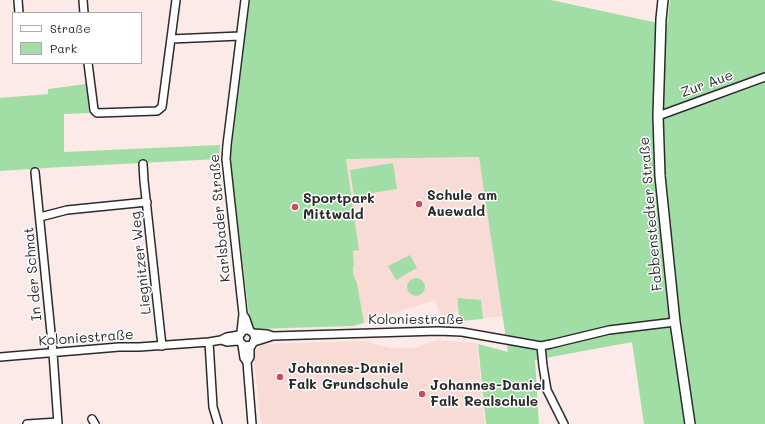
<!DOCTYPE html>
<html>
<head>
<meta charset="utf-8">
<style>
	body { margin:0 }
	#map { position:relative; width:765px; height:424px; overflow:hidden; background:#fbeae7; font-family:Mali,sans-serif }
	canvas { display:block }
	.legend { position:absolute; left:12px; top:12px; width:130px; height:52px; box-sizing:border-box; background:#fff; border:1px solid #aaa; margin:0; padding:5px 7px; list-style:none; font-size:12px; color:#2b2b2b }
	.legend li { display:flex; align-items:center; gap:8px; height:20px }
	.legend b { width:20px; border:1px solid #aaa }
</style>
</head>
<body>
<div id="map">
<canvas width="765" height="424"></canvas>
<ul class="legend">
<li><b style="height:5px;background:#fff"></b>Straße</li>
<li><b style="height:11px;background:#a0dea6"></b>Park</li>
</ul>
</div>
<script>
const c = document.querySelector('canvas').getContext('2d');
c.lineJoin = 'round';
function fillPath(path, color) { c.fillStyle = color; c.fill(path, 'evenodd'); }
const poly = rows => new Path2D(rows.map(r => 'M' + r).join(''));
function strokePath(path, color, width, dash) { c.strokeStyle = color; c.lineWidth = width; c.lineCap = dash ? 'butt' : 'round'; c.setLineDash(dash || []); c.stroke(path); }
function write(font, color, halo, rows, align = 'center') {
  c.font = font + ' Mali,sans-serif'; c.lineWidth = 3; c.setLineDash([]); c.textBaseline = 'middle'; c.strokeStyle = halo; c.fillStyle = color; for (const [text, x, y, turn = 0] of rows) {
    c.save(); c.translate(x, y); c.rotate((+turn || 0) * Math.PI / 180); c.textAlign = isNaN(turn) ? turn : align; if (halo) c.strokeText(text, 0, 0); c.fillText(text, 0, 0); c.restore();
  }
}
fillPath(poly([
	[479,157,503,316,460,321,458,311,441,316,435,300,364,323,357,283,353,274,353,267,354,266,353,251,359,250,346,159],
	[437,340,477,343,485,424,261,424,254,360,255,351,263,344,364,341,391,348,415,348]
]), '#f9dbd6');
fillPath(poly([
	[250,0,551,0,667,25,670,0,765,0,765,424,644,424,632,342,535,360,539,424,486,424,478,344,508,352,479,157,346,159,359,250,353,251,354,266,353,267,353,274,357,283,364,323,353,326,255,329,250,324,230,159],
	[86,84,89,113,64,114,64,152,220,145,219,159,62,167,0,171,0,98,48,94,48,89],
	[393,163,397,189,354,196,350,170],
	[410,255,417,268,396,280,388,266],
	'407 287a9 9 0 1 1 18 0a9 9 0 1 1-18 0Z',
	[458,298,481,300,483,319,460,321,458,306]
]), '#a0dea6');
const minor = poly([
	[18,0,19,13],
	[83,0,84,13],
	[171,39,240,36],
	[88,63,94,110,97,113,157,111,162,107,176,0],
	[658,116,765,77],
	[143,164,144,181,162,346],
	[35,172,53,353,58,424],
	[40,217,67,210,147,202],
	[243,314,246,319,250,331],
	[241,332,243,314,226,159,227,145,245,0],
	[253,333,255,338,252,345,245,346,240,342,239,336,244,330,249,330,253,333,267,334,273,336],
	[221,340,227,342,237,341,240,342],
	[209,342,213,407,218,424],
	[254,342,273,336,438,331,462,332,541,346,551,344,609,330,675,322],
	[242,345,244,358,247,362,252,424],
	[541,346,543,366,547,390,564,424],
	[0,357,119,347,139,347,209,342,221,340,227,337,239,335],
	[247,362,250,357,250,348,252,345],
	[92,419,95,424],
	[27,424,58,422]
]);
const tertiary = poly([
	[663,0,661,19,658,116,660,176,675,322,690,424]
]);
strokePath(minor, '#2b2b2b', 10);
strokePath(tertiary, '#2b2b2b', 12);
strokePath(minor, '#fff', 7);
strokePath(tertiary, '#fff', 9);
for (const [x, y, r, color] of [
	[419,204,4,"#d1495b"],
	[295,207,4,"#d1495b"],
	[280,377,4,"#d1495b"],
	[422,394,4,"#d1495b"]
]) { const dot = new Path2D(); dot.arc(x, y, r, 0, 2 * Math.PI); c.fillStyle = color; c.fill(dot); strokePath(dot, '#fff', 1.5); }
write('14px', '#2b2b2b', '#fff', [
	["Zur Aue",707,84,-20],
	["Fabbenstedter Straße",651,214,-95],
	["Karlsbader Straße",220,218,-95],
	["Liegnitzer Weg",141,263,-96],
	["In der Schnat",33,274,-95],
	["Koloniestraße",416,320],
	["Koloniestraße",86,338,-4]
]);
write('bold 14px', '#2b2b2b', '#fff', [
	["Schule am",427,196],
	["Auewald",427,212],
	["Sportpark",303,199],
	["Mittwald",303,215],
	["Johannes-Daniel",288,369],
	["Falk Grundschule",288,385],
	["Johannes-Daniel",430,386],
	["Falk Realschule",430,402]
], 'left');
</script>
</body>
</html>
